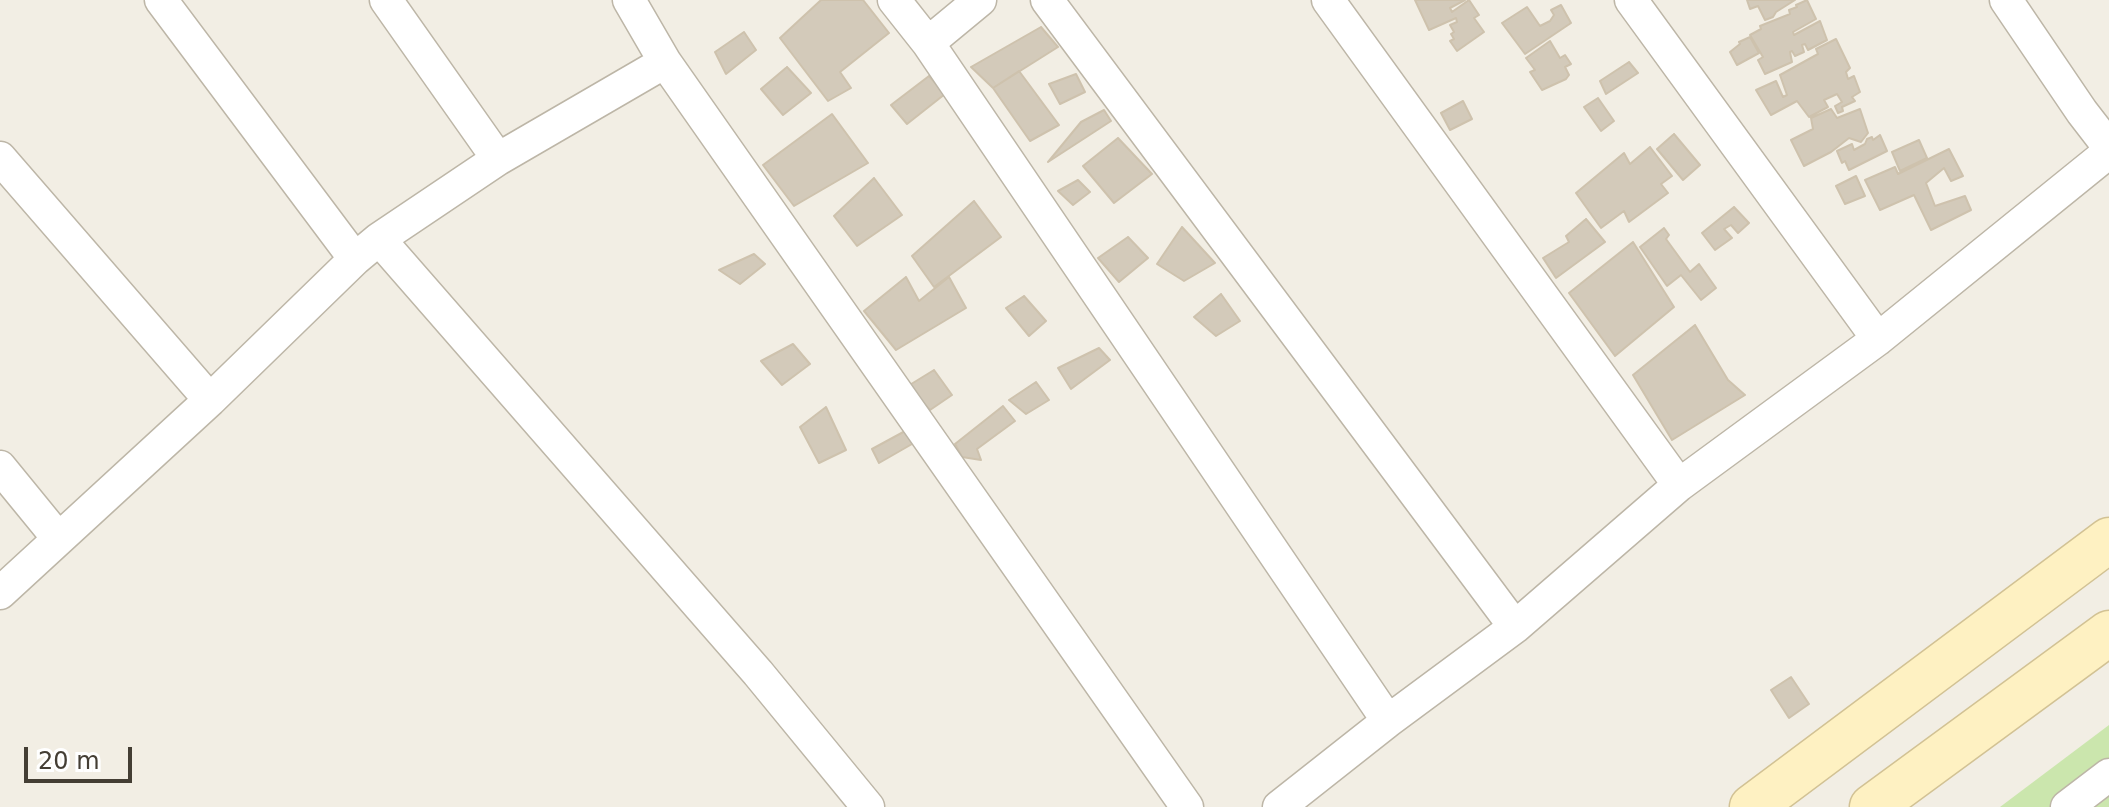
<!DOCTYPE html>
<html>
<head>
<meta charset="utf-8">
<style>
	body { margin:0 }
	#map { position:relative; width:2109px; height:807px; overflow:hidden; background:#f2eee4; font-family:"DejaVu Sans",sans-serif }
	canvas { display:block }
	.scale { position:absolute; left:24px; top:747px; width:108px; height:36px; box-sizing:border-box; border:4px solid #443e34; border-top:0; padding-left:10px; font-size:24px; line-height:28px; white-space:nowrap; color:#443e34; -webkit-text-stroke:6px #fff; paint-order:stroke }
</style>
</head>
<body>
<div id="map">
<canvas width="2109" height="807"></canvas>
<div class="scale">20 m</div>
</div>
<script>
const c = document.querySelector('canvas').getContext('2d');
c.lineJoin = 'round';
function fillPath(path, color) { c.fillStyle = color; c.fill(path, 'evenodd'); }
const poly = rows => new Path2D(rows.map(r => 'M' + r).join(''));
function strokePath(path, color, width, dash) { c.strokeStyle = color; c.lineWidth = width; c.lineCap = dash ? 'butt' : 'round'; c.setLineDash(dash || []); c.stroke(path); }
fillPath(poly([
	[2109,725,2109,807,2000,807]
]), '#cbe6ad');
const building = poly([
	[821,0,863,0,889,33,840,72,851,88,828,101,780,38,821,0],
	[1415,0,1465,0,1450,8,1452,12,1469,0,1479,15,1474,18,1484,32,1457,51,1450,41,1454,39,1451,34,1454,32,1450,25,1457,22,1456,18,1429,30,1415,0],
	[1747,0,1795,0,1776,12,1773,17,1765,20,1758,6,1750,9,1747,0],
	[1807,0,1816,19,1793,32,1794,35,1820,21,1827,40,1808,50,1805,44,1802,45,1804,52,1795,56,1792,51,1790,52,1792,62,1765,74,1758,60,1763,57,1750,35,1761,29,1760,26,1790,14,1789,10,1797,7,1796,5,1807,0],
	[1561,5,1571,23,1525,54,1502,23,1527,7,1540,26,1550,21,1554,15,1551,10,1561,5],
	[1041,27,1058,47,993,88,971,67,1041,27],
	[744,32,756,50,726,74,715,52,744,32],
	[1750,37,1759,53,1737,65,1730,52,1740,44,1739,42,1750,37],
	[1836,39,1850,68,1846,72,1848,79,1854,76,1860,92,1852,97,1855,101,1842,107,1843,111,1838,113,1835,106,1842,102,1837,94,1824,100,1828,107,1809,117,1797,101,1771,115,1756,90,1776,81,1783,97,1787,95,1780,75,1818,54,1816,49,1836,39],
	[1550,41,1560,58,1565,55,1571,64,1565,67,1569,75,1566,79,1542,90,1530,72,1535,70,1526,58,1550,41],
	[1629,62,1638,73,1606,94,1600,81,1629,62],
	[787,67,811,93,783,115,761,89,787,67],
	[1019,71,1059,125,1030,141,993,88,1019,71],
	[1076,74,1085,92,1060,104,1049,84,1076,74],
	[929,76,945,94,907,124,891,105,929,76],
	[1598,98,1614,121,1601,131,1584,107,1598,98],
	[1463,101,1472,119,1450,130,1441,113,1463,101],
	[1831,109,1837,118,1860,109,1868,133,1861,142,1849,138,1831,152,1804,166,1791,140,1813,129,1811,118,1831,109],
	[1104,110,1111,121,1048,162,1081,122,1104,110],
	[832,114,868,163,794,206,763,165,832,114],
	[1674,134,1700,165,1683,180,1657,149,1674,134],
	[1880,135,1887,151,1849,170,1845,161,1842,163,1837,151,1852,144,1854,150,1865,144,1867,139,1872,137,1873,140,1880,135],
	[1118,138,1152,174,1114,203,1083,166,1118,138],
	[1919,140,1927,158,1900,171,1892,152,1919,140],
	[1650,147,1672,176,1661,184,1668,193,1629,222,1624,211,1601,228,1576,193,1624,153,1630,164,1650,147],
	[1949,149,1963,176,1951,181,1944,168,1926,183,1935,206,1965,196,1971,210,1931,230,1914,195,1880,210,1865,180,1895,167,1898,174,1949,149],
	[1856,176,1865,196,1845,204,1836,186,1856,176],
	[874,178,902,215,857,246,834,216,874,178],
	[1078,180,1090,192,1073,205,1058,191,1078,180],
	[974,201,1001,237,934,287,912,256,974,201],
	[1734,207,1749,223,1738,233,1731,225,1724,229,1732,238,1715,250,1702,233,1734,207],
	[1586,219,1605,242,1556,278,1543,258,1569,242,1566,236,1586,219],
	[1182,227,1215,263,1184,281,1157,264,1182,227],
	[1664,228,1669,235,1666,239,1690,272,1699,264,1716,288,1701,300,1681,275,1667,286,1640,247,1664,228],
	[1128,237,1148,258,1119,282,1098,258,1128,237],
	[1633,242,1674,307,1615,356,1569,293,1633,242],
	[754,254,765,264,740,284,719,270,754,254],
	[906,277,919,301,949,277,966,308,896,350,864,311,906,277],
	[1221,294,1240,321,1216,336,1194,317,1221,294],
	[1024,296,1046,321,1029,336,1006,308,1024,296],
	[1695,325,1728,380,1745,395,1672,440,1633,375,1695,325],
	[793,344,810,364,782,385,761,361,793,344],
	[1099,348,1110,360,1071,389,1058,368,1099,348],
	[934,370,952,395,930,410,908,386,934,370],
	[1036,382,1049,400,1026,414,1009,400,1036,382],
	[1003,406,1015,421,977,449,981,460,962,457,955,444,1003,406],
	[826,407,846,450,819,463,800,427,826,407],
	[907,430,919,440,879,463,872,449,907,430],
	[1791,677,1809,704,1789,718,1771,690,1791,677]
]);
fillPath(building, '#d3caba');
strokePath(building, '#cec2ad', 2);
const street = poly([
	[161,0,355,259],
	[386,0,498,159],
	[629,0,665,62,1187,807],
	[894,0,928,43,1388,721],
	[1047,0,1515,627],
	[1328,0,1679,485],
	[1631,0,1878,339],
	[2006,0,2082,112,2109,147],
	[928,43,980,0],
	[0,158,210,400],
	[379,239,758,673,868,807],
	[0,467,58,538],
	[0,593,210,400,355,259,379,239,498,159,665,62],
	[1279,807,1388,721,1515,627,1679,485,1878,339,2109,152],
	[2067,807,2109,775]
]);
const secondary = poly([
	[1752,807,2109,540],
	[1872,807,2109,633]
]);
strokePath(street, '#bdb6a7', 35);
strokePath(secondary, '#d2c294', 47);
strokePath(street, '#fff', 32);
strokePath(secondary, '#fef1c2', 44);
</script>
</body>
</html>
